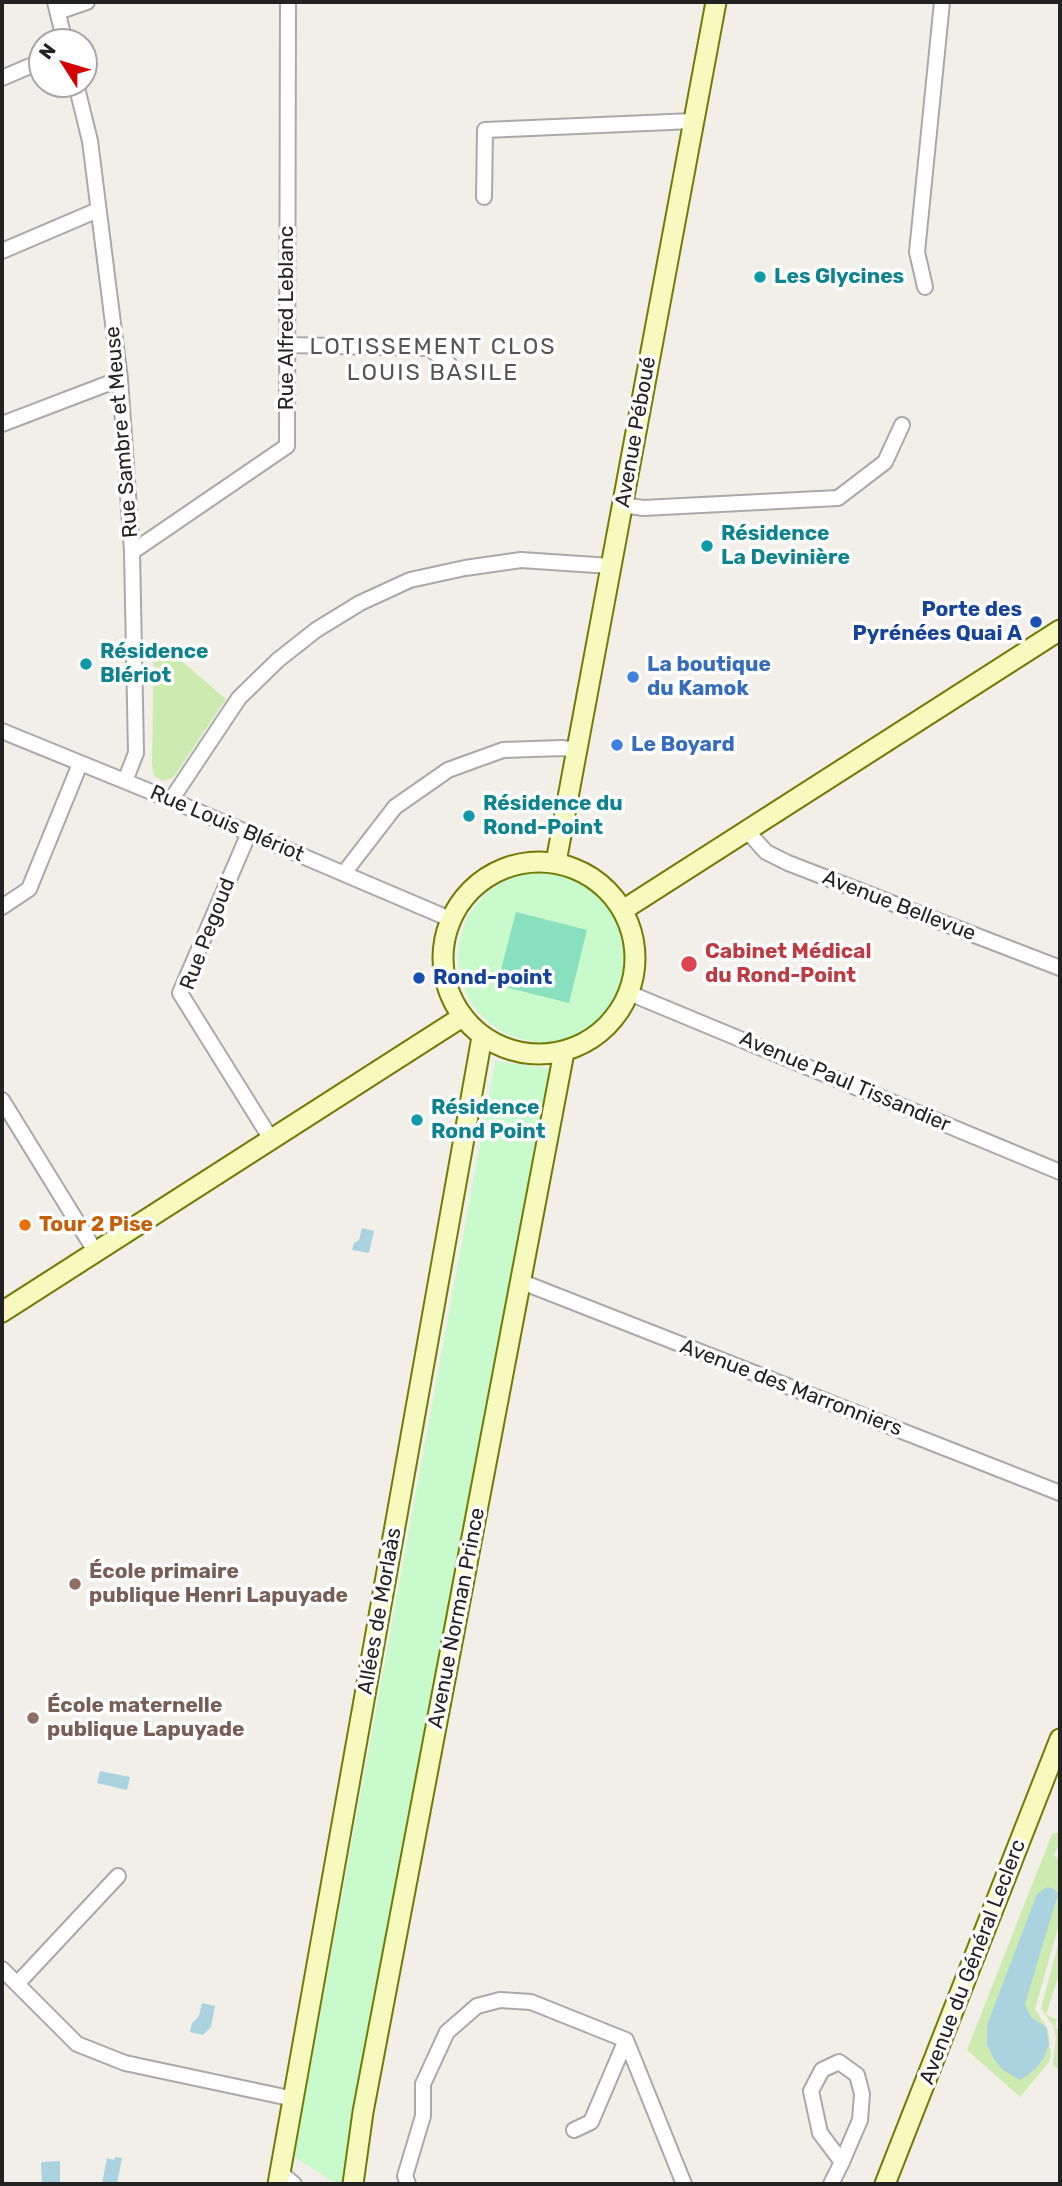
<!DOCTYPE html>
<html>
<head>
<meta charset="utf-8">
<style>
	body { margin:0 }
	#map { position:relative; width:1062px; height:2186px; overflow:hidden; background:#f2efe9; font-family:Rubik,sans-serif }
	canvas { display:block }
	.frame { position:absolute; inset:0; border:4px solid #222; pointer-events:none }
	.north { position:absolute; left:28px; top:28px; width:70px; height:70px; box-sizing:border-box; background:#fff; border:2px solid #a7a7a7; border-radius:50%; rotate:307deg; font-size:19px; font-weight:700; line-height:28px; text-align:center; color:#222 }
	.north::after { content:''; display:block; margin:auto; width:24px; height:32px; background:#d40000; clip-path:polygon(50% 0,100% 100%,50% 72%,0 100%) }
</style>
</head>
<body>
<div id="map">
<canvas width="1062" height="2186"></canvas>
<div class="frame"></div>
<div class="north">N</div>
</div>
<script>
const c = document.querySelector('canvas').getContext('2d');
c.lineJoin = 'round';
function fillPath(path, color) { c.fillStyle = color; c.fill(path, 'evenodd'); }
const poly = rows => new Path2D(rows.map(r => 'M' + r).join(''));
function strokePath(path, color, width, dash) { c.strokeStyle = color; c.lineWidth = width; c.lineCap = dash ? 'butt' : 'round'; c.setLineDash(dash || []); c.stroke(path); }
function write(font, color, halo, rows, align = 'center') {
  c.font = font + ' Rubik,sans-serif'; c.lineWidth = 7; c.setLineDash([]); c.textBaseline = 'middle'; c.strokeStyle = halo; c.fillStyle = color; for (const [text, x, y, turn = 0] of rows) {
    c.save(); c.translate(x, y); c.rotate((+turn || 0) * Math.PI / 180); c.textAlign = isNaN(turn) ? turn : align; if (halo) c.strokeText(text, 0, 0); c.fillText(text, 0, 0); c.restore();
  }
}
fillPath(poly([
	[159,642,226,699,175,775,172,778,163,781,154,776,152,764,154,645],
	[1060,1832,1060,1842,1054,1855,1060,1861,1060,1921,1035,2009,1048,2029,1051,2054,1049,2062,1020,2097,967,2050,1052,1834],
	[1060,1938,1060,1971,1046,2015,1057,2019,1055,2028,1060,2030,1060,2071,1053,2065,1056,2036,1053,2026,1041,2008]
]), '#cdebb0');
fillPath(poly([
	'458 957a85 85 0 1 1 170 0a85 85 0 1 1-170 0Z',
	[495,1061,551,1069,343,2184,337,2184,294,2157]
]), '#c8facc');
fillPath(poly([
	[516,912,587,930,569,1003,497,985]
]), '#88e0be');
fillPath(poly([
	[362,1228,374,1231,369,1253,352,1250,354,1243,359,1240],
	[100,1771,130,1777,127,1790,97,1783],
	[1047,1887,1054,1889,1058,1894,1025,2004,1031,2017,1046,2027,1049,2044,1044,2058,1037,2067,1028,2075,1020,2080,1003,2070,994,2059,987,2044,987,2025,1037,1894],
	[202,2003,215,2006,211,2027,203,2035,190,2032,192,2023,199,2016],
	[115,2157,122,2158,117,2184,102,2183,107,2158,114,2160],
	[60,2161,60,2184,42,2184,41,2162]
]), '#aad3df');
const street = poly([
	[55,2,65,42],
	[58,12,87,2],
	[2,78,42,61],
	[76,84,90,141,120,379,132,552,136,753,125,781],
	[484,197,485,130,693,121],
	[2,251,98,210],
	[925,287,917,252,942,2],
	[287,345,429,348,449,364],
	[2,424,120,379],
	[623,505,643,508,838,498,885,462,902,425],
	[132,552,287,446,288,2],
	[2,731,171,800,450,919],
	[171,800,239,698,278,660,316,630,360,603,410,580,465,568,521,560,611,566],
	[747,831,766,852,788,863,1060,968],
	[249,833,180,993,271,1139],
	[344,873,395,807,448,770,503,750,562,748,577,750],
	[2,907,29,889,80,764],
	[629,993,1060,1172],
	[2,1100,95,1251],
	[522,1282,1060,1493],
	[2,1969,77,2044,125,2063,294,2099],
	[17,1984,118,1876],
	[574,2130,591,2122,626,2040],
	[280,2172,294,2184],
	[408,2184,405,2176,423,2116,423,2084,447,2032,477,2006,500,2000,531,2002,626,2040,684,2184],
	[831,2184,842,2162,860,2120,862,2094,857,2075,839,2062,822,2070,811,2091,820,2133,842,2162]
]);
const secondary = poly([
	'443 958a96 96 0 1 1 192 0a96 96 0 1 1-192 0Z',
	[556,862,716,2],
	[623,910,1060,630],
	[2,1312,462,1017],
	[278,2184,482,1037],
	[353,2184,363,2112,564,1052],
	[885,2184,1060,1739]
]);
strokePath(street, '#a9a9a9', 18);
strokePath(secondary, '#707d05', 23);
strokePath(street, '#fff', 14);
strokePath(secondary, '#f7fabf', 19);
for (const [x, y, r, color] of [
	[760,277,7,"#0f9aa8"],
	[707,546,7,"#0f9aa8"],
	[1036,622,7,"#1a4fb4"],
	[86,664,7,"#0f9aa8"],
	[633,677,7,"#3f7fe0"],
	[617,745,7,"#3f7fe0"],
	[469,816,7,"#0f9aa8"],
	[689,964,9,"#e0444e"],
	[419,978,7,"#1a4fb4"],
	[417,1120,7,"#0f9aa8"],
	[25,1225,7,"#e8710a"],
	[75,1584,7,"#8d6e63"],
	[33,1718,7,"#8d6e63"]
]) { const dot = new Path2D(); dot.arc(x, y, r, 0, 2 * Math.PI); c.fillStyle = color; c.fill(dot); strokePath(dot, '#fff', 2.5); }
write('bold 21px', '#0d838f', '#fff', [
	["Les Glycines",774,277],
	["Résidence",721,534],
	["La Devinière",721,558],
	["Résidence",100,652],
	["Blériot",100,676],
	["Résidence du",483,804],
	["Rond-Point",483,828],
	["Résidence",431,1108],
	["Rond Point",431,1132]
], 'left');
write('21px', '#222', '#fff', [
	["Rue Alfred Leblanc",287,318,-90],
	["Rue Sambre et Meuse",122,432,-95],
	["Avenue Péboué",636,432,-80],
	["Rue Louis Blériot",227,824,23],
	["Avenue Bellevue",899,906,21],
	["Rue Pegoud",208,934,-69],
	["Avenue Paul Tissandier",845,1082,23],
	["Avenue des Marronniers",791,1388,21],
	["Allées de Morlaàs",380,1611,-80],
	["Avenue Norman Prince",457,1618,-79],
	["Avenue du Général Leclerc",973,1962,-69]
]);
write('bold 21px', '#164399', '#fff', [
	["Porte des",1022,610],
	["Pyrénées Quai A",1022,634],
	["Rond-point",433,978,"left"]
], 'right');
write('bold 21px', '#366cbe', '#fff', [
	["La boutique",647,665],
	["du Kamok",647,689],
	["Le Boyard",631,745]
], 'left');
write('bold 21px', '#be3a42', '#fff', [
	["Cabinet Médical",705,952],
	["du Rond-Point",705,976]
], 'left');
write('bold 21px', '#c56008', '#fff', [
	["Tour 2 Pise",39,1225]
], 'left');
write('bold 21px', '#785e54', '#fff', [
	["École primaire",89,1572],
	["publique Henri Lapuyade",89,1596],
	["École maternelle",47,1706],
	["publique Lapuyade",47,1730]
], 'left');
c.letterSpacing = '2px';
write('23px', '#555', '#fff', [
	["LOTISSEMENT CLOS",433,347],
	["LOUIS BASILE",433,373]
]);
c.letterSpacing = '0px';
</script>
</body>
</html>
